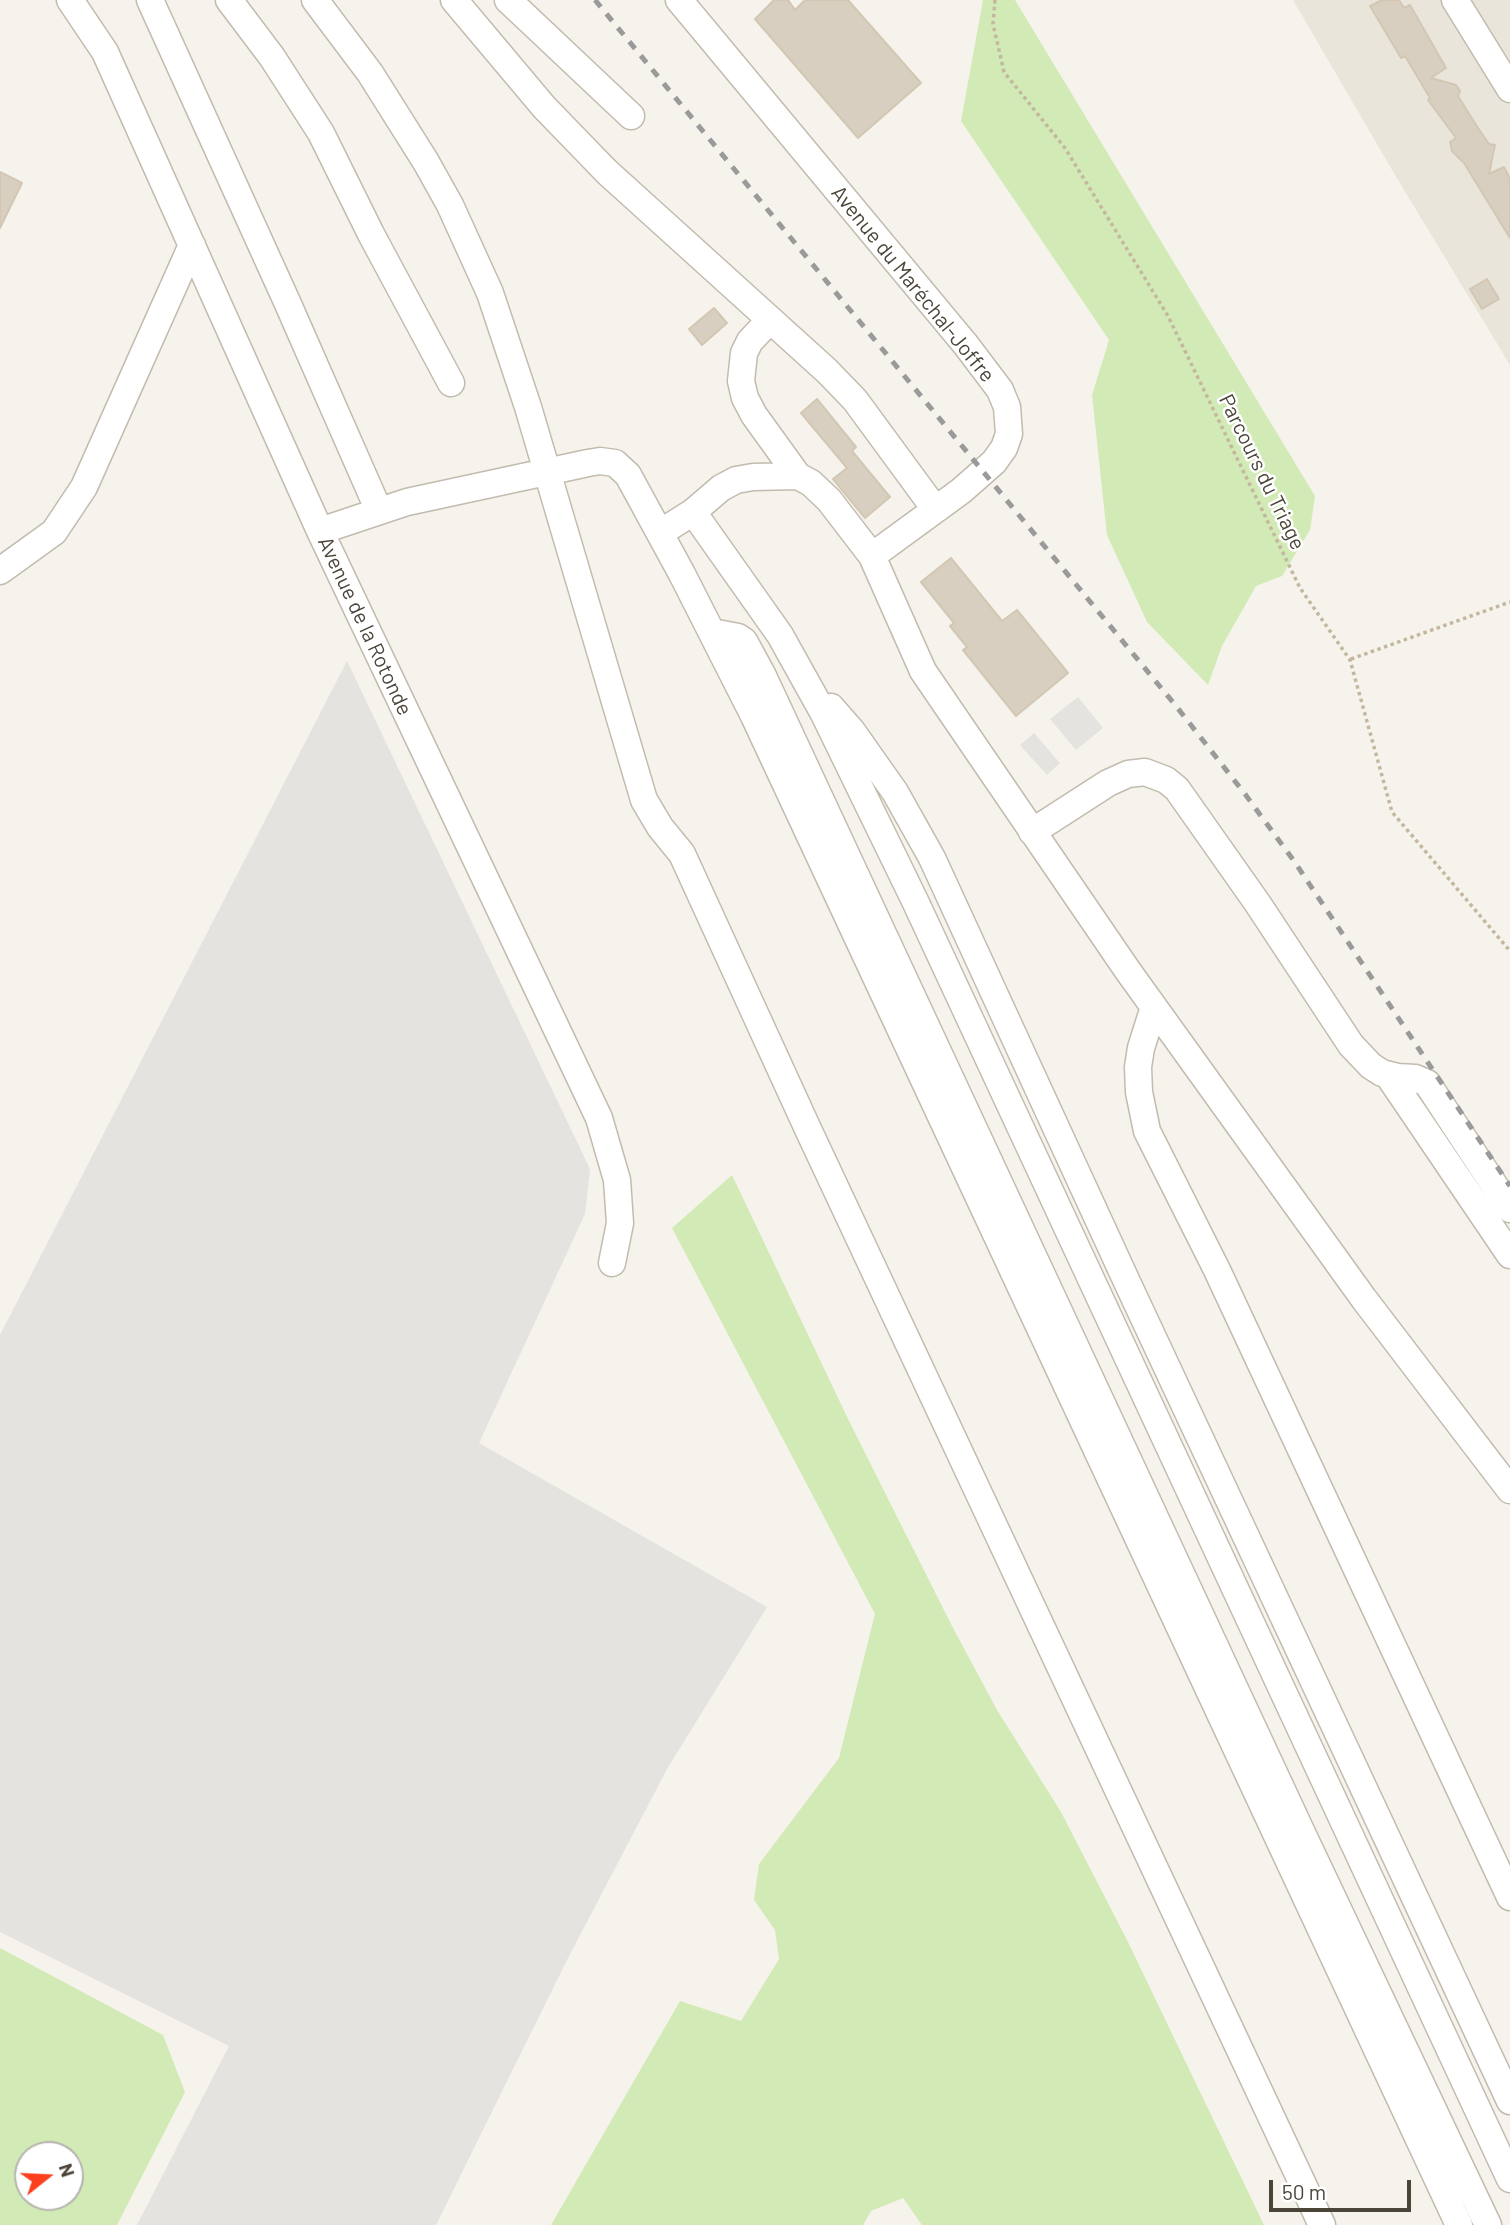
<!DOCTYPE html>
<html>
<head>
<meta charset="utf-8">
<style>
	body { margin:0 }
	#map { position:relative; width:1510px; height:2225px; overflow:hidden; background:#f6f3ec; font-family:Barlow,sans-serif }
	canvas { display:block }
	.north { position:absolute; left:14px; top:2141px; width:70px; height:70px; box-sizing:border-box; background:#fff; border:2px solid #b7b4b0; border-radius:50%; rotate:72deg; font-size:19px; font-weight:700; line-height:28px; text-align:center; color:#4b4439 }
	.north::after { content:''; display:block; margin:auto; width:24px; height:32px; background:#fc3f1d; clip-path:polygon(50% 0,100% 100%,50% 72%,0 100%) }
	.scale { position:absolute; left:1269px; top:2180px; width:142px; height:32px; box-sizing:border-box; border:4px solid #4b4439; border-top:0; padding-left:9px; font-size:21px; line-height:24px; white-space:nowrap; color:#4b4439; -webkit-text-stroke:5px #fff; paint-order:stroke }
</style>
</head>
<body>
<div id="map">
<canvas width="1510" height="2225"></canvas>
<div class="north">N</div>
<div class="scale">50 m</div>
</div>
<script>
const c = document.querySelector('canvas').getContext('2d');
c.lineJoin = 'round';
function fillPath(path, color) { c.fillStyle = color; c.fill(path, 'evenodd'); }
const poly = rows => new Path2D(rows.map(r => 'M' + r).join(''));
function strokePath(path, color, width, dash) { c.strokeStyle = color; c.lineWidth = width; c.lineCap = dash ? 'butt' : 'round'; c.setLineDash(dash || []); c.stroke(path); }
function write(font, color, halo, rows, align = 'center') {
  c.font = font + ' Barlow,sans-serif'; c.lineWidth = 5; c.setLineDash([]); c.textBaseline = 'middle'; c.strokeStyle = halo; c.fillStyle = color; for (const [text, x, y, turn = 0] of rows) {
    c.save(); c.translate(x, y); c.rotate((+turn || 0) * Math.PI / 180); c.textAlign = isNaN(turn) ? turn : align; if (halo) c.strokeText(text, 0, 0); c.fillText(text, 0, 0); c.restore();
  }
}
fillPath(poly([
	[1293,0,1510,0,1510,365,1392,170]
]), '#eae5da');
fillPath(poly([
	[983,0,1015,0,1315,496,1310,530,1282,576,1256,586,1222,646,1208,685,1147,622,1107,535,1092,395,1109,340,961,121],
	[732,1175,850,1423,952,1626,997,1710,1061,1812,1127,1940,1264,2225,922,2225,903,2198,871,2211,863,2225,551,2225,680,2001,741,2021,779,1959,775,1930,754,1900,759,1864,839,1758,875,1614,672,1228],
	[0,1948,163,2035,185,2092,117,2225,0,2225],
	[28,2155,70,2155,70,2197,28,2197]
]), '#d2eab5');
fillPath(poly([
	[347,661,590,1169,585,1214,479,1443,767,1607,667,1769,567,1960,436,2225,137,2225,229,2046,0,1932,0,1335],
	[1078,697,1103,728,1076,750,1050,719],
	[1034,733,1060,763,1047,775,1020,745]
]), '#e5e3e0');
const building = poly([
	[774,0,788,0,795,10,805,0,848,0,921,83,858,138,755,19,774,0],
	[1382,0,1399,0,1404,8,1410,5,1446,68,1431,78,1456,85,1460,91,1458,96,1476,125,1489,144,1495,145,1489,174,1504,167,1510,179,1510,238,1464,163,1452,151,1450,142,1456,138,1428,100,1430,98,1405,56,1401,58,1370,6,1382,0],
	[0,172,22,183,0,228,0,172],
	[1487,279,1499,299,1482,309,1470,289,1487,279],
	[714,308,727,323,702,345,689,329,714,308],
	[817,399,856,447,852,451,890,497,865,518,833,479,847,468,801,413,817,399],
	[951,558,1002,621,1017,610,1068,673,1016,716,963,650,967,647,950,626,954,623,921,582,951,558]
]);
fillPath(building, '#d8cfc1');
strokePath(building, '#d3c7b4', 2);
const minor = poly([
	[70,0,105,52,320,531,599,1118,617,1180,620,1223,612,1263],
	[150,0,288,304,379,511],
	[229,0,272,57,321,133,371,234,451,383],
	[315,0,370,73,426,162,450,205,490,293,528,407,644,800,660,827,682,854,807,1127,1322,2225],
	[454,0,544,107,607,172,827,371,855,400,935,509],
	[508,0,631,116],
	[679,0,966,345,1000,390,1007,407,1009,434,1004,448,994,462,961,491,872,556],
	[1455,0,1510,89],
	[770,320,750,341,744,353,741,381,745,398,754,415,798,476],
	[693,512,780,635,824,714,916,903,1510,2179],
	[320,531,407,502,588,463,600,461,615,463,628,475,682,574,754,716,1459,2225],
	[660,533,693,512,721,488,736,480,753,477,798,476,811,483,829,500,872,556,923,671,1128,971,1364,1299,1510,1490],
	[0,571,54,532,84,487,192,245],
	[712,632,738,637,744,641,763,676,1303,1835,1488,2225],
	[831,707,852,731,895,792,932,858,1127,1282,1510,2101],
	[1032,832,1108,783,1128,774,1145,772,1166,780,1177,789,1258,904,1351,1045,1371,1066,1382,1073,1398,1077,1415,1078,1427,1083,1510,1209],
	[1154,1007,1141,1048,1138,1067,1139,1092,1147,1131,1217,1270,1510,1897],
	[1388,1075,1510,1255]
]);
strokePath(minor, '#c2bbae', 29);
strokePath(poly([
	[995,0,993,24,1004,72,1065,148,1168,316,1300,588,1350,660,1392,812,1510,951],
	[1351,659,1510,602]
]), '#c4b79f', 3.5, [3.5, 3.5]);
strokePath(minor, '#fff', 26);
strokePath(poly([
	[595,0,1176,706,1245,794,1294,861,1510,1186]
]), '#9a9a9a', 5, [9, 9]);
write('21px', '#4b4439', '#fff', [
	["Avenue du Maréchal-Joffre",913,284,51],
	["Parcours du Triage",1262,472,64],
	["Avenue de la Rotonde",365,626,65]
]);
</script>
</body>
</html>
